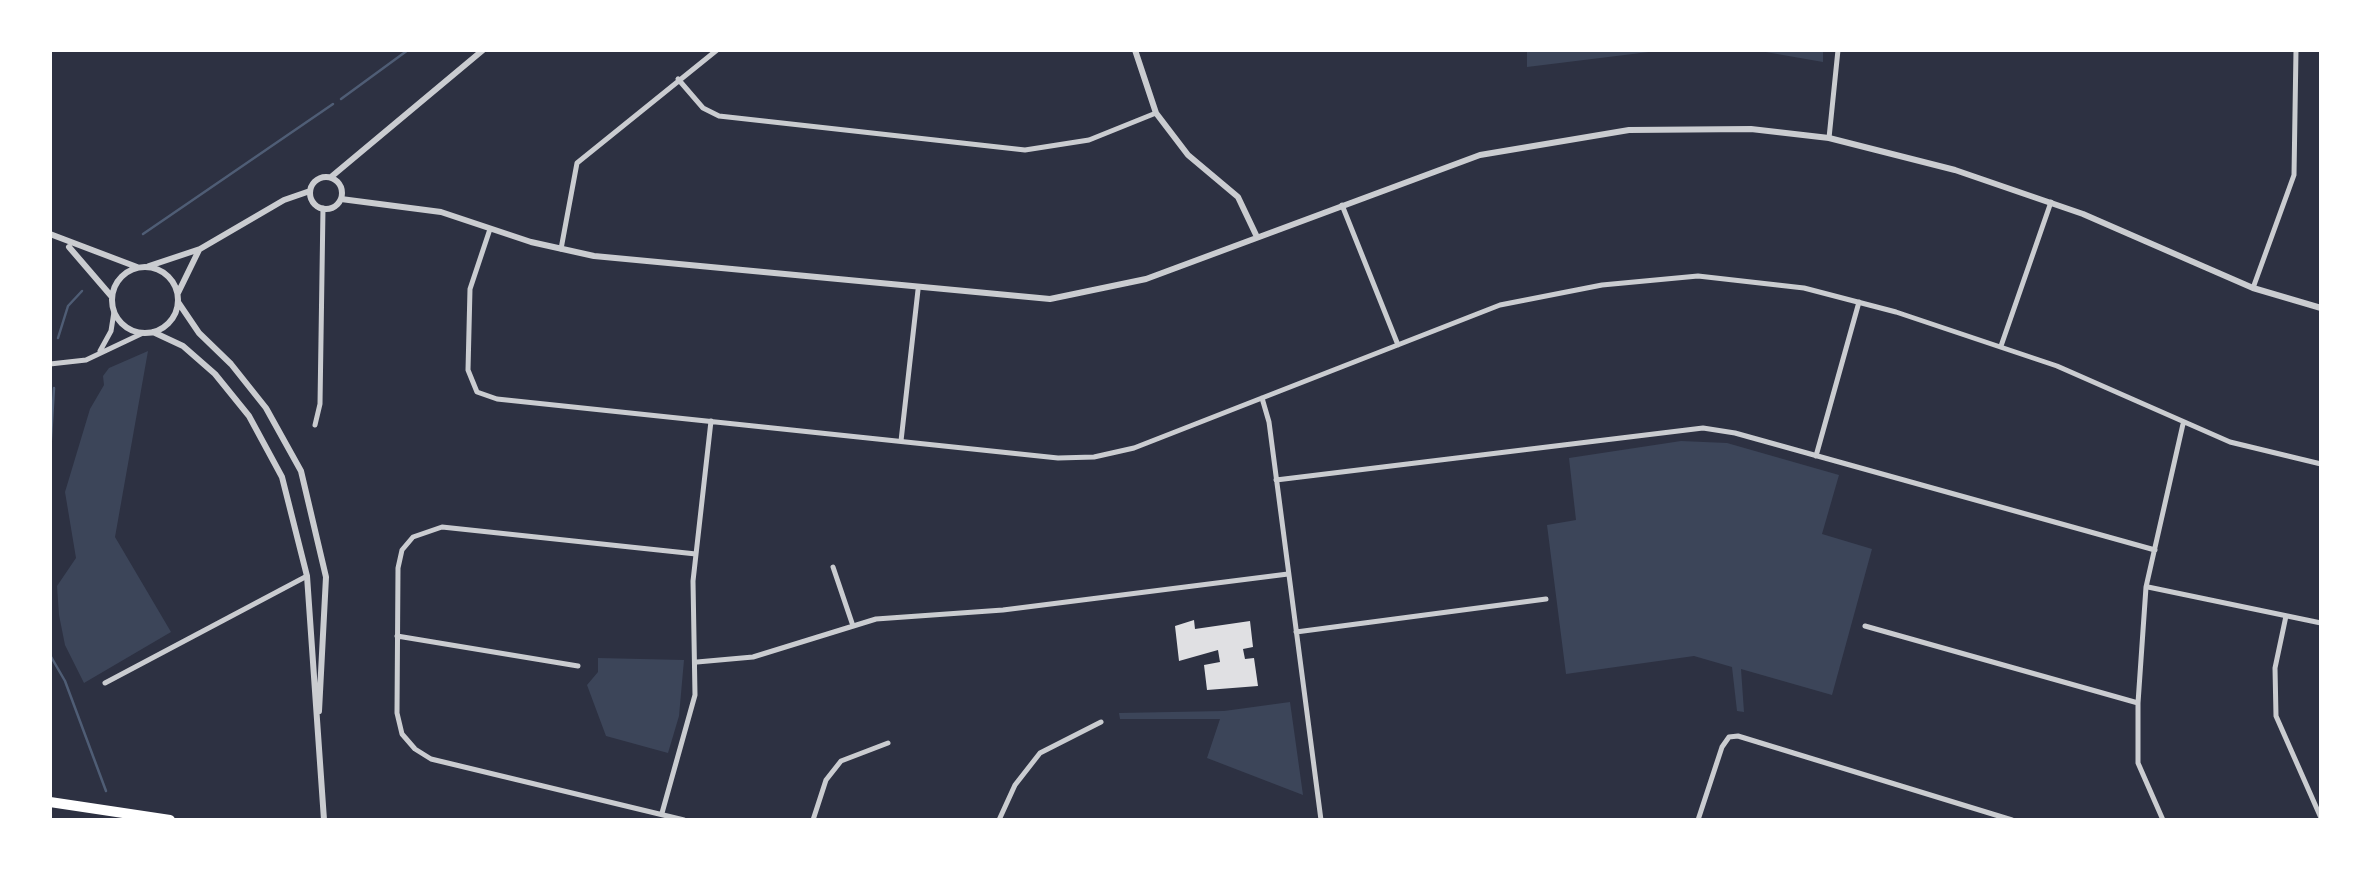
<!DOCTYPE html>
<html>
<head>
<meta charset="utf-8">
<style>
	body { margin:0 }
	#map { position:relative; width:2371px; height:870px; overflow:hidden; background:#2d3142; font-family:"IBM Plex Sans",sans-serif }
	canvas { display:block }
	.frame { position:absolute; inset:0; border:52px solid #fff; pointer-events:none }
</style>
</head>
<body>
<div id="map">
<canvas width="2371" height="870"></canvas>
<div class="frame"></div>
</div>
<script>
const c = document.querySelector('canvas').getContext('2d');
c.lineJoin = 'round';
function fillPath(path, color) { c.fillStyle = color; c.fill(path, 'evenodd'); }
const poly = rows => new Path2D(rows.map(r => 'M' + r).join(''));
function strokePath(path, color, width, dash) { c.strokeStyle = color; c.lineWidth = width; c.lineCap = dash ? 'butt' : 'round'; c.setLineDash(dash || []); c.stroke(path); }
fillPath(poly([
	[1527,50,1823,50,1823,62,1760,51,1657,51,1527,67],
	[148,351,115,537,171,632,84,683,65,645,59,615,57,586,76,558,65,492,90,409,104,385,103,376,109,368],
	[1681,441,1727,443,1839,475,1822,534,1872,549,1832,695,1741,669,1744,712,1737,711,1732,667,1694,656,1566,674,1547,525,1576,520,1569,458],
	[598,658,684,660,679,716,668,753,606,736,587,685,598,672],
	[1290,702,1303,795,1207,758,1220,719,1120,719,1119,713,1224,711]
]), '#3c4559');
strokePath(poly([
	[341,99,408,50],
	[143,234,333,104],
	[58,338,68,306,82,291],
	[50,454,54,388],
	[50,655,65,681,106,791]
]), '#4f5d75', 2.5);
fillPath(poly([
	[1194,620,1195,629,1250,621,1253,647,1243,649,1245,659,1254,658,1258,686,1207,690,1204,665,1220,662,1218,650,1179,661,1175,626]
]), '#e0e0e3');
strokePath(poly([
	[678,79,703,108,719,116,1025,150,1089,140,1156,113],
	[1829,138,1838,50],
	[1342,205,1398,345],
	[490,229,470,289,468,370,477,392,497,399,1058,458,1094,457,1134,448,1500,305,1602,285,1698,276,1804,288,1896,312,2057,366,2230,442,2321,464],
	[561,249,577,163,717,50],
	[2253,288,2294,175,2296,50],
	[2001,346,2051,202],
	[100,351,111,331,114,312],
	[50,364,86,360,143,333],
	[1262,398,1269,422,1321,820],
	[315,425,320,404,323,208],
	[901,441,918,290],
	[1816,456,1859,302],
	[1276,480,1703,428,1735,433,2155,550],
	[833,567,852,623],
	[2148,587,2321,623],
	[2286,616,2275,668,2276,716,2321,818],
	[1865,626,2138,703],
	[1296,632,1546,599],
	[397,636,578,666],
	[697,662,753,657,876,619,1003,610,1288,574],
	[105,683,307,576],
	[662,813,695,695,693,581,711,421],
	[684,820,431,759,415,749,402,734,397,713,398,568,402,550,413,537,442,527,696,554],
	[813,820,826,780,841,761,888,743],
	[999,820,1015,785,1040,753,1101,722],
	[1698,820,1722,747,1729,737,1738,736,2012,820],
	[2163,820,2138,763,2138,703,2146,587,2183,424]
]), '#caccd0', 5);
strokePath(poly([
	[1135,50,1156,113,1188,155,1238,197,1257,237],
	[331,177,483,50],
	'310 193a16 16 0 1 1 32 0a16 16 0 1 1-32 0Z',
	[341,199,441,212,531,242,594,256,1050,299,1146,279,1480,155,1629,130,1751,129,1829,138,1955,170,2083,214,2253,288,2321,308],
	[50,234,137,267],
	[69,247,112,297],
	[149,266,200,249,284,200,310,191],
	'112 300a33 33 0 1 1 66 0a33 33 0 1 1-66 0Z',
	[178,293,199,250],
	[178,302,199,333,231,364,266,408,301,471,326,577,319,711],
	[153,332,183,346,215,374,249,416,282,477,307,576,324,820]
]), '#caccd0', 6);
strokePath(poly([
	[50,802,170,820]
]), '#fff', 10);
</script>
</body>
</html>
